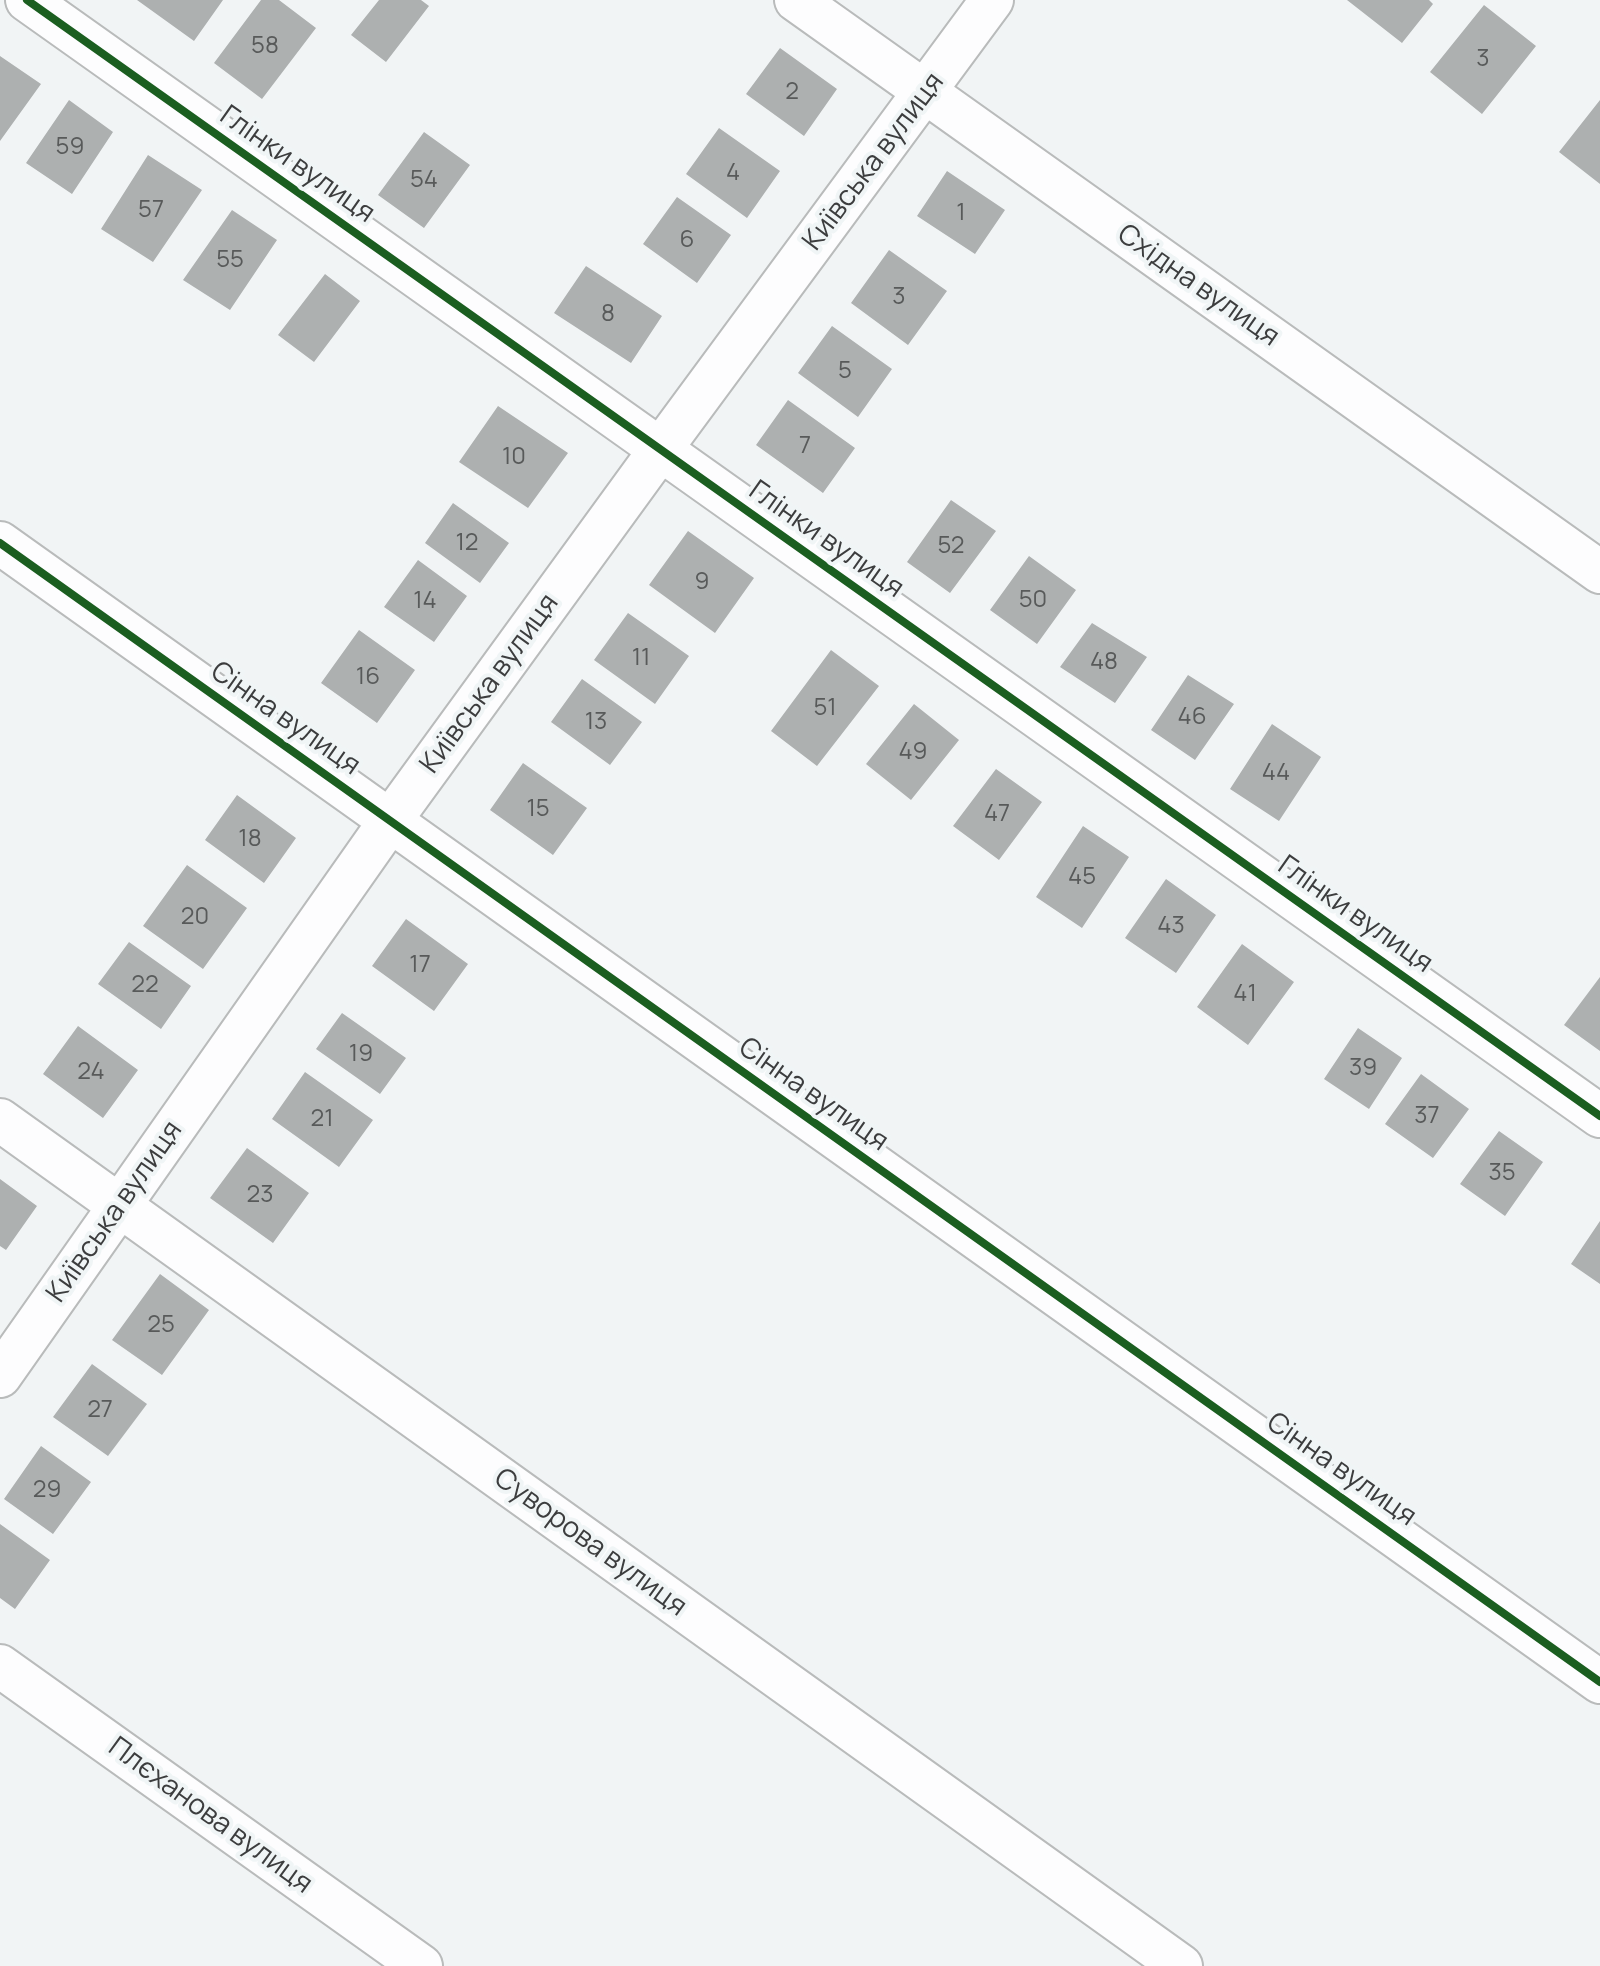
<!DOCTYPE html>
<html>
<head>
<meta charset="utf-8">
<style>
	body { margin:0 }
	canvas { display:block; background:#f1f4f5 }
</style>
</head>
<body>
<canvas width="1600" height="1966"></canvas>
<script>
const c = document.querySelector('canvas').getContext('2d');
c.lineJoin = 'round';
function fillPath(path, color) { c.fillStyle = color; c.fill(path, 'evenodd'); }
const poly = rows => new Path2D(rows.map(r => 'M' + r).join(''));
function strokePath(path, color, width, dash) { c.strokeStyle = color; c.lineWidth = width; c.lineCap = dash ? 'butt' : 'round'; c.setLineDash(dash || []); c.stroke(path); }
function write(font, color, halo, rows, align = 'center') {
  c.font = font + ' Manrope,sans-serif'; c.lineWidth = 8; c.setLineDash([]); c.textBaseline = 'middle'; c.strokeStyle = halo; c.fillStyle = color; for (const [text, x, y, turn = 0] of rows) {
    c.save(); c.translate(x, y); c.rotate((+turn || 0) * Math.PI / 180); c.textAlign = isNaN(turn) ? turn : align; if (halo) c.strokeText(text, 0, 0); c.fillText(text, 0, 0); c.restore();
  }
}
fillPath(poly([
	[137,0,223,0,194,41],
	[261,0,279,0,316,28,262,99,214,63],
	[379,0,421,0,429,6,386,62,351,35],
	[1347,0,1429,0,1433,4,1402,43],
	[1484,5,1536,46,1482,114,1430,72],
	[780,48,837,89,804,136,746,94],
	[0,56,41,84,0,141],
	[69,100,113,132,72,194,26,163],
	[1600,100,1600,184,1559,152],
	[719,128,780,171,747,218,686,174],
	[424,132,470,165,424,228,378,195],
	[148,155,202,190,153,262,101,229],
	[947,171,1005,210,975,254,917,216],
	[677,197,731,235,697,283,643,244],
	[232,210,277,240,230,310,183,280],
	[889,250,947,291,908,345,851,303],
	[586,266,662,316,631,363,554,313],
	[325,274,360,301,314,362,278,335],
	[832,326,892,369,858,417,798,373],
	[788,400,855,448,823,493,756,445],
	[498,406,568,453,528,508,459,462],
	[951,500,996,531,950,593,907,562],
	[453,503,509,543,480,583,425,543],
	[688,531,754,578,715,633,649,585],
	[1029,556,1076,590,1037,644,990,610],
	[418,560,467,596,434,642,384,607],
	[628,613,689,656,655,704,594,660],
	[1092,623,1147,657,1115,703,1060,667],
	[359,630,415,670,377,723,321,683],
	[831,650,879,686,817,766,771,731],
	[1188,675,1234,704,1195,760,1151,730],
	[582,679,642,722,610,765,551,722],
	[914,704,959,740,911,800,866,764],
	[1272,724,1321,757,1279,821,1230,789],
	[523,763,587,808,553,855,490,810],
	[996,769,1042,802,999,860,953,826],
	[237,795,296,838,264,883,205,840],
	[1083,826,1129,857,1082,928,1036,897],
	[187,865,247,908,203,969,143,926],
	[1166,879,1216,915,1176,973,1125,938],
	[406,919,468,964,434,1011,372,966],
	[129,942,191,986,161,1029,98,984],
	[1242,944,1294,982,1248,1045,1197,1007],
	[1600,977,1600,1051,1564,1025],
	[342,1013,406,1058,380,1094,316,1049],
	[78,1026,138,1070,103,1118,43,1074],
	[1358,1028,1402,1058,1369,1109,1324,1079],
	[305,1072,373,1120,339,1167,272,1119],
	[1421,1074,1469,1109,1433,1158,1385,1124],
	[1499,1131,1543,1162,1505,1216,1460,1184],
	[247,1148,309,1193,273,1243,210,1198],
	[0,1179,37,1206,6,1250,0,1246],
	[1600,1221,1600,1284,1571,1264],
	[160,1274,209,1310,162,1375,112,1340],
	[92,1364,147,1404,108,1456,53,1417],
	[41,1446,91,1482,53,1534,4,1499],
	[0,1524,50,1560,15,1609,0,1598]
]), '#adb0b0');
const street = poly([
	[27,0,1600,1116],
	[796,0,1600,572],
	[0,543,1600,1682],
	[0,1120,1181,1966],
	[0,1376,390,821,660,450,992,0],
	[0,1666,421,1966]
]);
strokePath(street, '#b9bbbb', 46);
strokePath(street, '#fdfdfe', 42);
strokePath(poly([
	[27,0,1600,1116],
	[0,543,1600,1682]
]), '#1b5e20', 8);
write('24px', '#585a5a', null, [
	["58",265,46],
	["3",1483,59],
	["2",792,92],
	["59",70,147],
	["4",733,173],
	["54",424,180],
	["57",151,210],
	["1",961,213],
	["6",687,240],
	["55",230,260],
	["3",899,297],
	["8",608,314],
	["5",845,371],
	["7",805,446],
	["10",514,457],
	["12",467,543],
	["52",951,546],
	["9",702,582],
	["50",1033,600],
	["14",425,601],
	["11",641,658],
	["48",1104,662],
	["16",368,677],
	["51",825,708],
	["46",1192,717],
	["13",596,722],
	["49",913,752],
	["44",1276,773],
	["15",538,809],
	["47",997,814],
	["18",250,839],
	["45",1082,877],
	["20",195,917],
	["43",1171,926],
	["17",420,965],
	["22",145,985],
	["41",1245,994],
	["19",361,1054],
	["39",1363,1068],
	["24",91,1072],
	["37",1427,1116],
	["21",322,1119],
	["35",1502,1173],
	["23",260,1195],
	["25",161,1325],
	["27",100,1410],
	["29",47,1490]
]);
write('28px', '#3c3d3e', '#f0f5f6', [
	["Київська вулиця",874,162,-53],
	["Глінки вулиця",297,165,35],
	["Східна вулиця",1198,286,35],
	["Глінки вулиця",826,540,35],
	["Київська вулиця",490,684,-54],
	["Сінна вулиця",285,719,35],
	["Глінки вулиця",1355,915,35],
	["Сінна вулиця",813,1095,35],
	["Київська вулиця",115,1212,-55],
	["Сінна вулиця",1341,1470,35],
	["Суворова вулиця",590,1543,36],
	["Плєханова вулиця",210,1816,36]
]);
</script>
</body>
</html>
